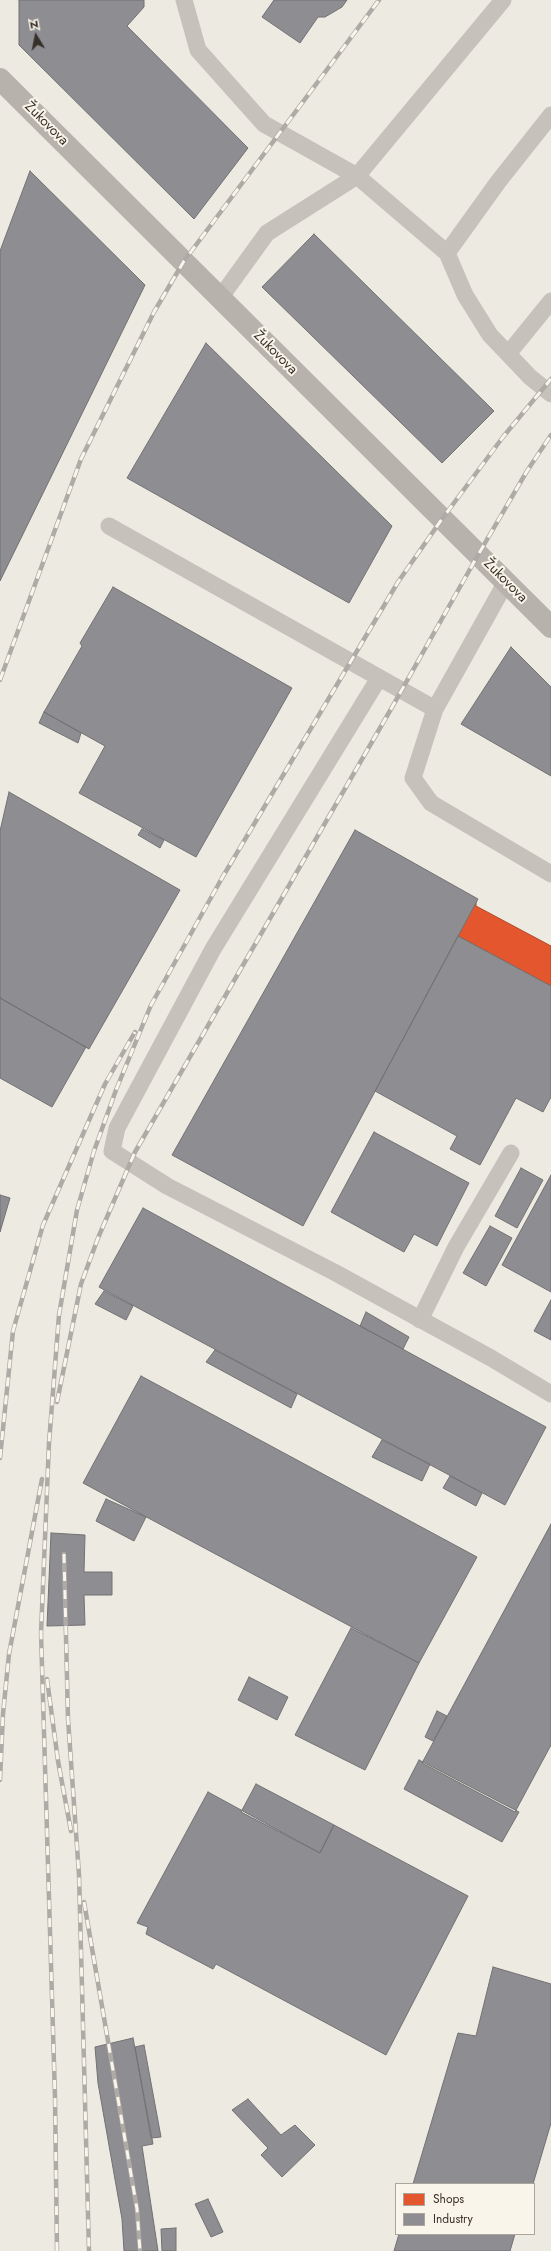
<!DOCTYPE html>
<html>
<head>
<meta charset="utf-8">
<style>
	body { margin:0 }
	#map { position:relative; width:551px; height:2251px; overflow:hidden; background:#edeae2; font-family:Jost,sans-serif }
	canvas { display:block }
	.legend { position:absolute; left:395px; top:2183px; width:140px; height:52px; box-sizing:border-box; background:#f9f5ea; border:1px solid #aba69d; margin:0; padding:5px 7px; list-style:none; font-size:12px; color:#373029 }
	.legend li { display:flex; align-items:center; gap:8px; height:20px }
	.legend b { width:20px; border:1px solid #aba69d }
	.north { position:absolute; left:16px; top:16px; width:40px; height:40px; -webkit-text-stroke:3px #f9f5ea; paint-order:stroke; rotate:350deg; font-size:11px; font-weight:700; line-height:16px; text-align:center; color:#373029 }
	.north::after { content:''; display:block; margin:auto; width:14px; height:18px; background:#373029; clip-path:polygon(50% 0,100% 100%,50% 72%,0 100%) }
</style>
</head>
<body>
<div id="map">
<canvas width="551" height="2251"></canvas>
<ul class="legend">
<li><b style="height:11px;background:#e4572e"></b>Shops</li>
<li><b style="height:11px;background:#8d8d92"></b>Industry</li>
</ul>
<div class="north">N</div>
</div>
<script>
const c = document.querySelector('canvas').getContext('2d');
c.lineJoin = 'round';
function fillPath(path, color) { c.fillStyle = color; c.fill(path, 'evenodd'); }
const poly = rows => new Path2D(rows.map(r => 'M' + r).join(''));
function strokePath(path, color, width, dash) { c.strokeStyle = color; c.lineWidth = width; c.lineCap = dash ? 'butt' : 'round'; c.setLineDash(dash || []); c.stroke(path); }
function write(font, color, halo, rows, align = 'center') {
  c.font = font + ' Jost,sans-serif'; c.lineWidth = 4; c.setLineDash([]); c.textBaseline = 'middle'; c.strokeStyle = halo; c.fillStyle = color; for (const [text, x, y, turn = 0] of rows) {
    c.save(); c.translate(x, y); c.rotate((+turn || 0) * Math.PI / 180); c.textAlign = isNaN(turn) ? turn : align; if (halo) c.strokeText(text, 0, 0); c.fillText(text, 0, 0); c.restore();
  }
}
const shops = poly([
	[476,902,476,906,551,946,551,986,458,936,476,902]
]);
fillPath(shops, '#e4572e');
strokePath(shops, '#b04b2c', 1);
const industry = poly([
	[19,0,144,0,144,7,127,26,248,148,194,219,19,45,19,0],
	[274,0,347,0,342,7,325,17,318,17,300,43,262,17,274,0],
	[30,171,145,285,0,581,0,251,30,171],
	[314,234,494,411,442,463,262,287,314,234],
	[206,343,392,526,349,603,127,478,206,343],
	[113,587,292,688,196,857,79,793,105,746,44,712,82,646,80,643,113,587],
	[511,647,551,687,551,776,461,724,511,647],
	[44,712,81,733,78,743,39,723,44,712],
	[9,792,180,890,89,1049,0,998,0,831,9,792],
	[142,829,164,840,160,848,138,835,142,829],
	[355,830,478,899,303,1226,172,1155,355,830],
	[458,936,551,986,551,1097,543,1112,516,1098,480,1165,450,1149,457,1136,375,1091,458,936],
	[0,998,86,1047,52,1107,0,1078,0,998],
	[374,1132,469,1183,437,1246,414,1234,404,1252,331,1212,374,1132],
	[521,1168,543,1180,517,1228,495,1216,521,1168],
	[551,1175,551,1292,502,1265,551,1175],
	[0,1195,10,1198,0,1232,0,1195],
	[143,1208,546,1427,505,1505,99,1287,143,1208],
	[490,1226,512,1238,486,1286,463,1273,490,1226],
	[104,1291,133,1306,126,1320,95,1304,104,1291],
	[551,1300,551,1340,534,1331,551,1300],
	[366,1312,409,1337,403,1349,360,1326,366,1312],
	[215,1350,297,1394,291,1408,206,1362,215,1350],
	[141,1376,477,1557,419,1663,83,1483,141,1376],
	[382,1440,430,1464,422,1481,372,1457,382,1440],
	[450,1476,482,1493,476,1506,443,1488,450,1476],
	[106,1499,146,1517,134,1541,96,1521,106,1499],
	[551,1524,551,1745,515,1812,422,1763,551,1524],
	[51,1533,85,1535,84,1572,112,1572,112,1595,84,1595,85,1625,47,1626,51,1533],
	[351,1628,419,1663,365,1770,295,1735,351,1628],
	[249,1677,288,1697,277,1720,238,1700,249,1677],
	[437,1711,447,1716,433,1741,425,1737,437,1711],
	[419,1760,519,1812,502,1842,404,1789,419,1760],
	[256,1784,334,1825,320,1853,241,1812,256,1784],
	[208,1792,320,1853,334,1825,468,1896,386,2055,216,1964,213,1969,146,1934,148,1927,137,1923,208,1792],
	[493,1967,551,1984,551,2123,533,2184,413,2184,458,2033,476,2036,493,1967],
	[133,2038,153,2144,142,2146,158,2251,124,2251,122,2219,98,2083,95,2047,133,2038],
	[144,2045,161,2137,151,2138,135,2047,144,2045],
	[248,2099,281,2135,295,2125,315,2145,282,2177,261,2155,268,2148,232,2110,248,2099],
	[208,2199,223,2232,211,2237,195,2204,208,2199],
	[176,2228,176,2251,162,2251,161,2229,176,2228],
	[399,2234,515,2234,510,2251,394,2251,399,2234]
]);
fillPath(industry, '#8d8d92');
strokePath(industry, '#737172', 1);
strokePath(poly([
	[184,0,198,50,264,124,357,176,267,233,220,298],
	[551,115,498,182,447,253,465,295,490,335,530,377,551,394],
	[447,253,357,176,503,0],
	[508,354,551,301],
	[109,526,435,709,506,582],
	[379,678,213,949,117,1128,112,1151,167,1186,334,1272,491,1358,551,1394],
	[435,709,413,778,431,803,551,874],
	[420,1320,456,1247,511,1153]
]), '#c6c2bb', 17);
strokePath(poly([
	[0,79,551,627]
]), '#b7b2ac', 22);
const rail = poly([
	[0,680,81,459,154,312,184,261,379,0],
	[57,1402,81,1284,98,1238,135,1152,391,709,478,555,527,471,551,435],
	[0,1458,13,1331,43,1225,105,1084,135,1032],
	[64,1554,68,1719,79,1875,89,2251],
	[47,1679,58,1761,71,1831],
	[0,1780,3,1714,9,1654,42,1479],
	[84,1902,137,2209,140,2251],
	[57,2251,55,2097,41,1633,49,1443,59,1315,77,1210,94,1151,116,1090,151,1005,222,878,398,582,442,519,503,437,551,379]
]);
strokePath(rail, '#aeaaa5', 4.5);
strokePath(rail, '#f9f5ea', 3, [9]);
write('14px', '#373029', '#f9f5ea', [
	["Žukovova",46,124,45],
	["Žukovova",275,353,45],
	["Žukovova",505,581,45]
]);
</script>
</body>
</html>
